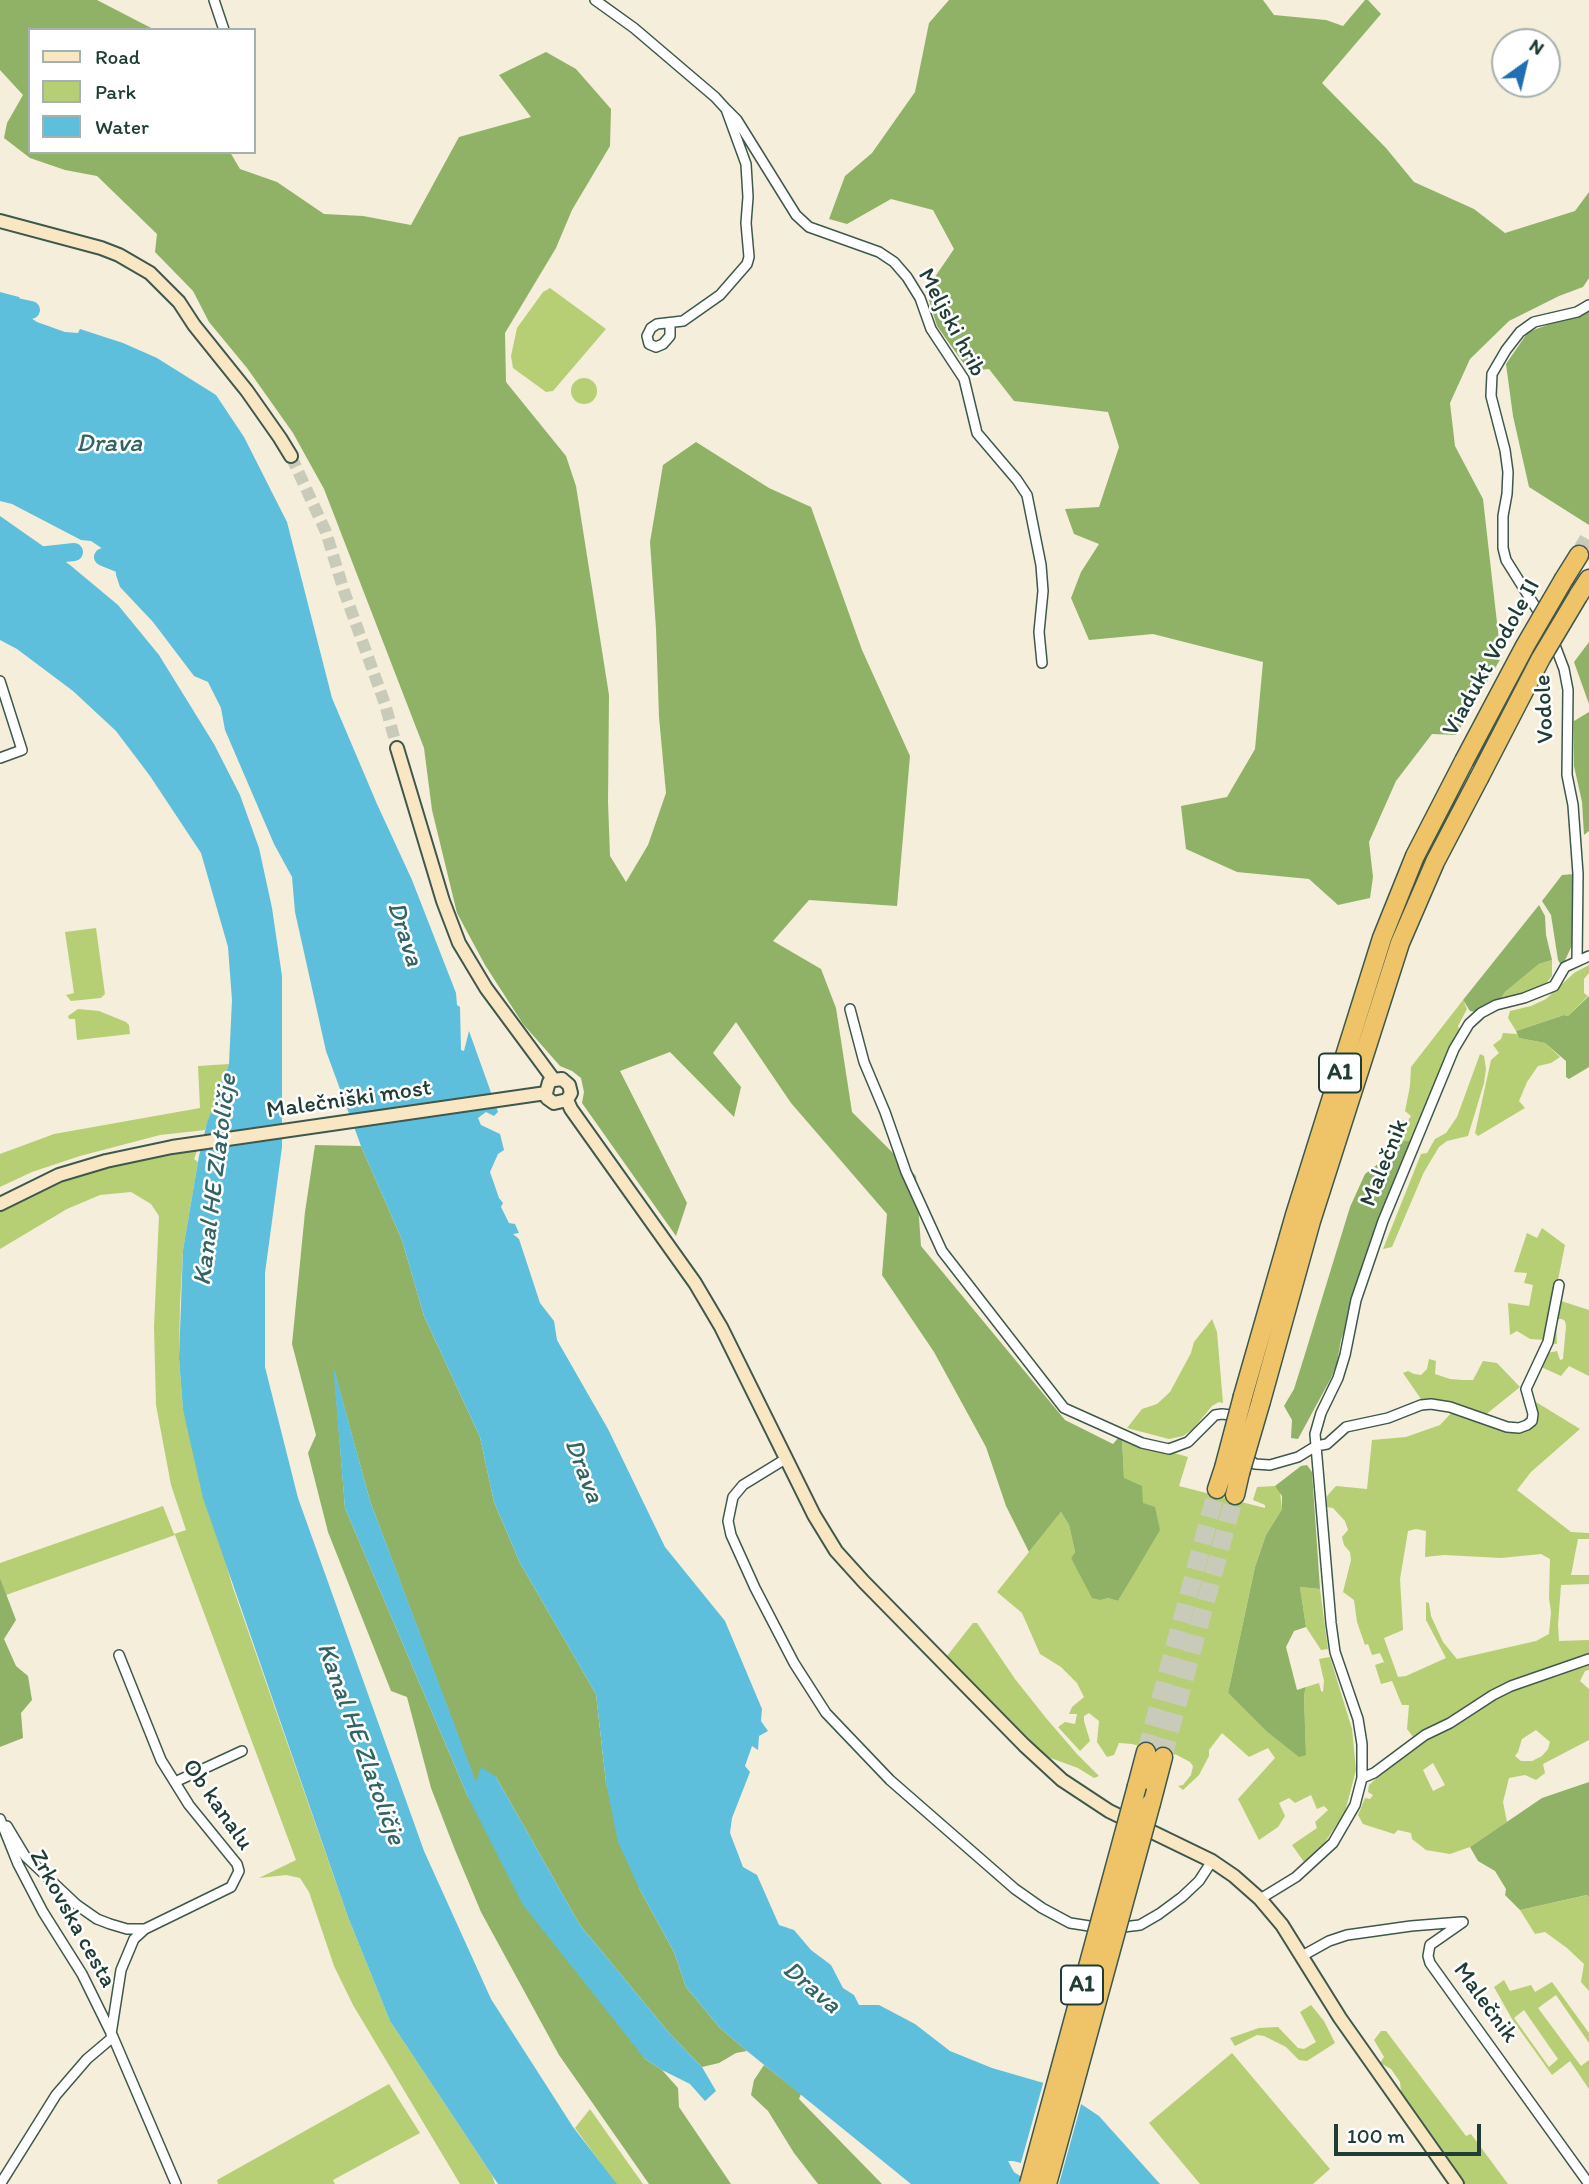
<!DOCTYPE html>
<html>
<head>
<meta charset="utf-8">
<style>
	body { margin:0 }
	#map { position:relative; width:1589px; height:2184px; overflow:hidden; background:#f4eedb; font-family:Itim,sans-serif }
	canvas { display:block }
	.legend { position:absolute; left:28px; top:28px; width:228px; height:126px; box-sizing:border-box; background:#fff; border:2px solid #a5b1ae; margin:0; padding:9px 12px; list-style:none; font-size:21px; color:#1f3d34 }
	.legend li { display:flex; align-items:center; gap:14px; height:35px }
	.legend b { width:35px; border:2px solid #a5b1ae }
	.north { position:absolute; left:1491px; top:28px; width:70px; height:70px; box-sizing:border-box; background:#fff; border:2px solid #a5b1ae; border-radius:50%; rotate:34deg; font-size:19px; font-weight:700; line-height:28px; text-align:center; color:#1f3d34 }
	.north::after { content:''; display:block; margin:auto; width:24px; height:32px; background:#1f6fb2; clip-path:polygon(50% 0,100% 100%,50% 72%,0 100%) }
	.scale { position:absolute; left:1334px; top:2124px; width:147px; height:32px; box-sizing:border-box; border:4px solid #1f3d34; border-top:0; padding-left:9px; font-size:21px; line-height:24px; white-space:nowrap; color:#1f3d34; -webkit-text-stroke:5px #fff; paint-order:stroke }
</style>
</head>
<body>
<div id="map">
<canvas width="1589" height="2184"></canvas>
<ul class="legend">
<li><b style="height:9px;background:#f9e7c3"></b>Road</li>
<li><b style="height:19px;background:#b6cf74"></b>Park</li>
<li><b style="height:19px;background:#5ebfdc"></b>Water</li>
</ul>
<div class="north">N</div>
<div class="scale">100 m</div>
</div>
<script>
const c = document.querySelector('canvas').getContext('2d');
c.lineJoin = 'round';
function fillPath(path, color) { c.fillStyle = color; c.fill(path, 'evenodd'); }
const poly = rows => new Path2D(rows.map(r => 'M' + r).join(''));
function strokePath(path, color, width, dash) { c.strokeStyle = color; c.lineWidth = width; c.lineCap = dash ? 'butt' : 'round'; c.setLineDash(dash || []); c.stroke(path); }
function write(font, color, halo, rows, align = 'center') {
  c.font = font + ' Itim,sans-serif'; c.lineWidth = 5; c.setLineDash([]); c.textBaseline = 'middle'; c.strokeStyle = halo; c.fillStyle = color; for (const [text, x, y, turn = 0] of rows) {
    c.save(); c.translate(x, y); c.rotate((+turn || 0) * Math.PI / 180); c.textAlign = isNaN(turn) ? turn : align; if (halo) c.strokeText(text, 0, 0); c.fillText(text, 0, 0); c.restore();
  }
}
fillPath(poly([
	[550,288,606,329,553,391,546,392,513,368,511,356,517,328,543,292],
	'571 391a13 13 0 1 1 26 0a13 13 0 1 1-26 0Z',
	[96,928,105,994,101,998,71,1001,66,995,74,993,65,932],
	[1552,960,1552,976,1541,990,1500,1000,1505,992,1539,964],
	[1589,965,1589,973,1584,979,1584,993,1588,996,1568,1016,1564,1015,1516,1031,1508,1018,1510,1011,1531,1006,1546,999,1574,973],
	[1463,1000,1467,1009,1458,1026,1460,1031,1413,1141,1395,1141,1403,1120,1407,1122,1411,1116,1405,1111,1410,1086,1411,1067],
	[78,1009,99,1011,126,1022,129,1025,130,1034,77,1040,75,1019,69,1019,68,1016],
	[1503,1033,1517,1034,1519,1038,1545,1043,1560,1057,1551,1063,1538,1066,1527,1082,1519,1101,1525,1108,1478,1136,1475,1133,1491,1060,1499,1053,1493,1045,1501,1039],
	[1480,1054,1484,1056,1486,1069,1484,1083,1468,1136,1447,1141,1439,1147,1424,1172,1392,1247,1383,1249,1421,1154,1427,1153,1435,1139,1446,1133,1457,1117],
	[229,1064,205,1130,160,1135,80,1156,32,1172,0,1187,0,1154,54,1134,200,1108,198,1066],
	[198,1148,194,1159,198,1162,183,1250,180,1305,179,1358,183,1410,232,1585,348,1917,390,2021,492,2175,495,2184,460,2184,353,2005,334,1966,309,1892,300,1878,286,1875,259,1878,296,1860,175,1535,6,1595,0,1578,0,1563,163,1506,174,1534,186,1530,171,1485,156,1405,154,1327,159,1216,151,1204,131,1192,100,1195,67,1209,0,1249,0,1211,64,1180,103,1167],
	[1542,1228,1565,1245,1546,1340,1530,1339,1517,1331,1510,1335,1508,1303,1529,1306,1533,1285,1524,1283,1527,1273,1514,1272,1527,1233,1537,1238],
	[1558,1300,1589,1310,1589,1376,1569,1366,1561,1376,1539,1366,1547,1353,1557,1351,1560,1360,1563,1359,1566,1326,1565,1321,1562,1319,1558,1319,1556,1322,1557,1344,1551,1343],
	[1212,1319,1217,1332,1223,1403,1219,1402,1212,1406,1193,1429,1183,1436,1169,1439,1127,1428,1142,1409,1157,1404,1170,1392,1191,1353,1194,1342],
	[1429,1359,1436,1361,1435,1374,1450,1379,1463,1380,1473,1380,1483,1361,1497,1363,1520,1387,1484,1416,1423,1402,1403,1373,1408,1371,1414,1374,1421,1375,1427,1369],
	[1531,1399,1580,1429,1531,1472,1517,1490,1571,1532,1589,1533,1589,1539,1578,1539,1571,1575,1589,1575,1589,1584,1561,1585,1558,1625,1559,1641,1589,1640,1589,1655,1527,1675,1484,1695,1463,1711,1414,1738,1407,1729,1409,1705,1402,1705,1392,1681,1381,1684,1375,1665,1384,1662,1380,1653,1372,1655,1368,1644,1365,1645,1357,1622,1354,1600,1343,1592,1351,1560,1350,1552,1344,1545,1342,1537,1348,1530,1345,1521,1333,1508,1326,1507,1327,1496,1336,1486,1367,1489,1372,1440,1406,1437,1440,1425,1454,1410,1496,1427,1533,1424],
	[1416,1529,1426,1531,1425,1557,1444,1555,1501,1558,1541,1554,1550,1559,1549,1598,1551,1612,1549,1634,1536,1641,1457,1659,1443,1642,1431,1616,1429,1603,1426,1602,1426,1620,1446,1658,1406,1676,1398,1677,1384,1638,1403,1630,1400,1579,1408,1531],
	[1122,1438,1188,1457,1179,1486,1265,1508,1265,1505,1253,1500,1257,1487,1275,1486,1280,1491,1282,1509,1266,1535,1255,1567,1228,1693,1266,1731,1299,1756,1306,1754,1304,1695,1306,1687,1319,1683,1321,1691,1323,1692,1324,1681,1319,1659,1330,1657,1352,1729,1356,1770,1345,1812,1323,1845,1304,1862,1292,1845,1317,1828,1315,1822,1328,1810,1324,1806,1317,1809,1311,1795,1295,1803,1289,1798,1279,1803,1285,1816,1278,1827,1259,1840,1238,1799,1275,1758,1268,1748,1249,1757,1222,1733,1209,1750,1209,1756,1199,1775,1183,1790,1178,1786,1183,1785,1191,1775,1193,1766,1190,1762,1177,1755,1132,1744,1119,1743,1114,1755,1107,1757,1097,1742,1099,1721,1089,1713,1084,1716,1084,1721,1090,1741,1080,1751,1058,1727,1065,1722,1075,1724,1077,1714,1069,1714,1072,1707,1084,1697,1077,1683,1061,1667,1040,1654,1022,1613,997,1592,1061,1512,1069,1525,1075,1552,1071,1558,1101,1600,1108,1598,1118,1601,1153,1540,1143,1503,1124,1478],
	[1300,1587,1320,1589,1328,1649,1321,1650,1306,1627],
	[973,1623,977,1623,1015,1679,1046,1718,1077,1754,1099,1776,1094,1778,1078,1768,1045,1756,947,1656],
	[1589,1663,1589,1670,1585,1671,1580,1681,1589,1689,1589,1740,1543,1764,1545,1773,1536,1780,1525,1775,1509,1778,1503,1802,1507,1822,1470,1847,1450,1854,1426,1850,1412,1839,1411,1833,1398,1830,1394,1834,1363,1824,1358,1815,1365,1798,1370,1799,1373,1795,1368,1792,1369,1785,1416,1744,1508,1690],
	[1536,1730,1550,1742,1548,1749,1542,1756,1532,1761,1521,1761,1515,1756,1518,1752,1522,1739],
	[1433,1763,1445,1785,1433,1791,1423,1770],
	[1588,1895,1589,1897,1589,1991,1581,1982,1584,1964,1567,1948,1545,1932,1535,1934,1520,1910],
	[1504,1980,1510,1991,1531,1985,1535,1992,1552,1982,1589,2033,1589,2043,1556,1995,1538,2008,1581,2066,1589,2060,1589,2089,1570,2061,1552,2075,1512,2019,1494,1987],
	[1524,2010,1558,2059,1549,2067,1514,2018],
	[1311,2005,1324,2021,1335,2043,1307,2061,1299,2060,1286,2047,1264,2036,1257,2035,1235,2046,1230,2038,1259,2028,1278,2027,1298,2048,1304,2049,1316,2042,1300,2012],
	[1381,2031,1386,2031,1466,2136,1471,2134,1508,2184,1465,2184,1413,2112,1401,2092,1400,2082,1391,2069,1380,2063,1384,2057,1374,2040],
	[1232,2053,1330,2169,1313,2184,1200,2184,1149,2123],
	[389,2084,420,2133,333,2180,335,2184,218,2184,217,2180],
	[590,2109,628,2163,643,2184,616,2184,575,2128]
]), '#b6cf74');
fillPath(poly([
	[0,0,97,0,155,30,30,30,30,152,230,152,240,169,277,182,324,214,363,216,411,225,459,137,531,117,499,75,546,52,576,69,611,109,610,146,572,210,556,248,505,333,506,382,566,456,576,486,609,695,608,802,610,856,626,882,648,845,666,793,659,717,656,629,650,542,663,465,696,442,769,488,811,507,862,650,910,756,897,906,809,900,773,941,821,969,836,1008,852,1112,916,1176,921,1246,1065,1420,1113,1444,1119,1437,1122,1438,1124,1478,1142,1486,1143,1503,1155,1507,1160,1530,1118,1601,1108,1598,1101,1600,1092,1598,1071,1558,1075,1552,1069,1525,1061,1512,1029,1552,1006,1506,986,1447,934,1352,882,1275,887,1214,791,1103,736,1022,713,1053,741,1087,734,1117,670,1052,620,1071,687,1203,676,1236,582,1103,584,1092,581,1078,572,1071,560,1066,523,1024,485,965,457,913,432,810,424,748,324,489,293,433,247,368,209,322,193,291,155,252,157,234,97,176,65,170,30,158,4,138,7,123,23,95,0,70],
	[949,0,1263,0,1274,15,1326,20,1343,26,1365,0,1368,0,1381,14,1322,83,1386,148,1414,182,1474,209,1505,233,1575,211,1589,192,1589,278,1583,287,1559,296,1509,321,1470,359,1450,403,1455,446,1483,499,1501,658,1456,735,1432,734,1396,781,1369,842,1373,877,1370,898,1338,905,1309,879,1237,872,1186,849,1181,806,1227,797,1255,749,1263,662,1153,634,1089,640,1071,598,1081,572,1099,544,1074,534,1065,509,1099,507,1119,447,1108,412,1014,401,989,369,969,371,937,326,926,290,954,249,933,210,891,199,847,224,829,219,845,176,872,153,915,92,929,23],
	[1589,303,1589,525,1529,487,1513,416,1506,364,1528,332,1558,321],
	[1589,642,1589,704,1574,662],
	[1589,712,1589,831,1584,835,1582,802,1574,766,1574,721],
	[1574,874,1574,941,1562,967,1558,960,1551,915,1542,901,1562,875],
	[1539,905,1545,916,1546,935,1552,960,1539,964,1505,992,1500,1000,1483,1007,1476,1012,1470,1011,1463,1000],
	[1589,996,1589,1067,1569,1079,1566,1077,1566,1061,1545,1043,1519,1038,1516,1031,1564,1015,1568,1016],
	[1395,1141,1413,1141,1341,1340,1337,1363,1331,1378,1298,1439,1291,1438,1292,1420,1284,1406,1294,1389,1305,1354,1350,1207,1365,1174,1383,1160],
	[315,1145,361,1146,402,1240,424,1316,480,1437,494,1502,520,1563,596,1694,606,1783,640,1890,674,1952,686,1987,720,2028,747,2051,736,2053,719,2063,702,2067,670,2034,580,1925,496,1777,476,1784,370,1501,334,1370,345,1508,468,1797,645,2059,662,2070,678,2088,679,2107,731,2184,649,2184,559,2055,481,1912,455,1850,431,1788,407,1697,391,1691,328,1532,308,1453,316,1435,292,1344,305,1212],
	[1307,1465,1312,1472,1320,1589,1300,1587,1306,1627,1294,1631,1286,1647,1297,1690,1306,1687,1304,1695,1306,1755,1299,1757,1266,1731,1228,1693,1255,1567,1266,1535,1282,1509,1282,1496,1275,1486,1301,1466],
	[0,1578,16,1620,4,1639,16,1666,28,1676,32,1700,21,1713,23,1738,0,1747],
	[1589,1782,1589,1897,1587,1895,1520,1910,1505,1895,1506,1889,1495,1871,1478,1861,1470,1847,1542,1798],
	[764,2065,801,2094,799,2099,882,2184,818,2184,794,2153,768,2111,751,2095,754,2080]
]), '#90b266');
fillPath(poly([
	[0,292,19,297,31,318,37,322,65,332,78,333,80,329,123,343,157,358,216,395,244,437,287,522,332,698,377,804,412,880,456,993,457,1005,460,1007,461,1050,464,1051,469,1031,498,1112,494,1116,486,1112,478,1118,481,1125,500,1134,504,1150,498,1154,490,1172,499,1198,503,1203,501,1207,509,1223,515,1224,519,1233,513,1234,519,1239,540,1303,554,1321,557,1340,608,1429,665,1547,725,1621,762,1709,761,1721,768,1731,759,1736,758,1750,752,1746,745,1766,750,1772,732,1818,730,1833,743,1867,757,1875,779,1925,794,1930,811,1950,831,1965,843,1988,854,1995,859,2005,879,2005,915,2024,950,2051,992,2068,1054,2086,1099,2116,1160,2184,1051,2184,1029,2165,1013,2161,1008,2161,1014,2172,1032,2184,911,2184,747,2051,720,2028,686,1987,674,1952,640,1890,618,1842,606,1783,596,1694,520,1563,494,1502,480,1437,424,1316,402,1240,361,1146,326,1051,295,912,292,877,274,844,225,730,221,708,208,682,194,676,153,622,120,587,116,575,115,557,91,541,81,540,12,504,0,501],
	[0,516,70,565,118,605,159,655,214,744,240,795,259,848,272,908,282,976,282,1147,265,1273,265,1367,298,1498,424,1851,491,1999,573,2127,617,2184,498,2184,390,2021,348,1917,203,1498,183,1410,179,1358,183,1250,199,1156,207,1123,229,1064,232,1000,228,947,201,853,150,776,116,731,73,691,17,649,0,640],
	[333,1365,370,1501,476,1782,481,1767,496,1777,580,1925,670,2034,702,2067,716,2091,705,2101,690,2084,662,2070,645,2059,523,1905,468,1797,345,1508]
]), '#5ebfdc');
fillPath(poly([
	[1044,2080,1055,2083,1082,2101,1059,2184,1048,2184,1028,2168,1020,2166]
]), '#f4eedb');
strokePath(poly([
	[0,316,12,306,31,310],
	[103,557,118,563,137,563],
	[0,560,74,552]
]), '#5ebfdc', 18);
strokePath(poly([
	[291,456,326,532,344,591,385,704,397,748]
]), '#c9cbba', 12, [12, 6]);
strokePath(poly([
	[1579,555,1589,538],
	[1146,1752,1217,1489],
	[1163,1757,1235,1495]
]), '#c9cbba', 18, [18, 9]);
const street = poly([
	[214,0,224,30],
	[595,0,634,28,715,97,726,109,746,164,748,197,746,223,749,257,747,264,720,295,683,321,657,324,651,328,647,336,649,344,656,347,663,344,670,336,670,323],
	[726,109,737,120,796,215,809,227,879,252,894,262,907,277,920,298,931,329,964,379,977,433,1017,480,1027,495,1041,565,1043,591,1039,632,1042,663],
	[0,681,22,750,0,758],
	[1577,961,1578,874,1573,805,1567,775,1568,690,1564,669,1548,627,1506,560,1503,548,1503,516,1507,494,1508,472,1505,450,1491,396,1492,374,1506,350,1520,332,1534,322,1577,312,1589,305],
	[850,1009,864,1062,885,1112,906,1172,942,1251,1064,1408,1142,1443,1169,1449,1188,1442,1215,1415,1222,1414,1240,1416],
	[1245,1456,1255,1464,1270,1465,1298,1457,1316,1446,1327,1444,1346,1427,1388,1418,1421,1405,1431,1404,1450,1407,1507,1427,1519,1428,1527,1425,1532,1421,1533,1414,1526,1389,1548,1342,1559,1285],
	[787,1458,743,1485,733,1497,728,1521,731,1535,755,1588,794,1663,826,1713,890,1780,1015,1889,1042,1908,1070,1923,1102,1928],
	[1362,1778,1374,1773,1425,1735,1450,1723,1493,1695,1511,1686,1589,1659],
	[175,1782,242,1751],
	[0,1819,18,1864,43,1912,82,1974,113,2037,176,2184],
	[7,1826,25,1856,77,1905,97,1919,110,1924,127,1929,145,1929],
	[1260,1899,1296,1877,1333,1843,1355,1805,1362,1778,1362,1744,1358,1719,1335,1652,1331,1623,1315,1434,1321,1413,1338,1378,1345,1355,1356,1300,1383,1221,1454,1049,1469,1024,1481,1013,1496,1005,1524,998,1554,986,1565,967,1589,956],
	[1463,1922,1430,1945,1428,1956,1430,1963,1589,2184],
	[1115,1928,1140,1925,1159,1914,1182,1897,1199,1881,1212,1861],
	[1302,1956,1329,1941,1347,1935,1411,1926,1461,1922],
	[111,2034,121,1970,134,1939,145,1929,231,1887,239,1871,237,1864,189,1805,161,1760,119,1655],
	[1,2183,56,2095,87,2059,113,2037]
]);
const secondary = poly([
	[0,221,101,248,119,255,150,273,179,302,194,325,247,391,280,438,291,456],
	[397,748,443,901,459,943,486,988,554,1080],
	[546,1093,549,1082,554,1080,562,1079,569,1085,571,1093,567,1100,571,1109,695,1283,721,1327,814,1515,836,1551,864,1582,1024,1745,1062,1780,1109,1811,1212,1861,1234,1876,1260,1899,1282,1925,1340,2018,1457,2184],
	[546,1093,547,1098,554,1103,567,1100],
	[0,1204,59,1175,106,1161,172,1147,546,1093]
]);
const highway = poly([
	[1564,579,1579,555],
	[1578,596,1589,579],
	[1243,1396,1295,1215,1382,938,1415,856,1464,761],
	[1261,1401,1311,1221,1400,943,1435,862,1479,778],
	[1217,1489,1224,1468],
	[1235,1495,1240,1473],
	[1137,1786,1146,1752],
	[1151,1803,1163,1757]
]);
strokePath(street, '#3f584d', 12);
strokePath(secondary, '#3f584d', 16);
strokePath(highway, '#3f584d', 21);
strokePath(street, '#fff', 9);
strokePath(secondary, '#f9e7c3', 12);
strokePath(highway, '#efc469', 18);
const highwayBridge = poly([
	[1464,761,1525,646,1564,579],
	[1479,778,1541,658,1578,596],
	[1224,1468,1243,1396],
	[1240,1473,1261,1401],
	[1029,2184,1137,1786],
	[1047,2184,1151,1803]
]);
strokePath(highwayBridge, '#3f584d', 21, []);
strokePath(highwayBridge, '#efc469', 18);
for (const [x, y, w] of [
	[1340,1073,42],
	[1082,1985,42]
]) { const box = new Path2D(); box.roundRect(x - w / 2, y - 19.5, w, 39, 5); c.fillStyle = '#fff'; c.fill(box); strokePath(box, '#1f3d34', 2); }
write('bold 23px', '#1f3d34', null, [
	["A1",1340,1073],
	["A1",1082,1985]
]);
write('24px', '#1f3d34', '#fff', [
	["Meljski hrib",951,323,62],
	["Viadukt Vodole II",1492,658,-61],
	["Vodole",1545,709,-93],
	["Malečniški most",349,1100,-8],
	["Malečnik",1385,1163,-68],
	["Ob kanalu",217,1805,55],
	["Zrkovska cesta",72,1919,61],
	["Malečnik",1485,2003,54]
]);
write('italic 26px', '#326466', '#fff', [
	["Drava",109,444],
	["Drava",404,934,72],
	["Kanal HE Zlatoličje",216,1180,-83],
	["Drava",583,1471,69],
	["Kanal HE Zlatoličje",360,1744,70],
	["Drava",811,1988,40]
]);
</script>
</body>
</html>
